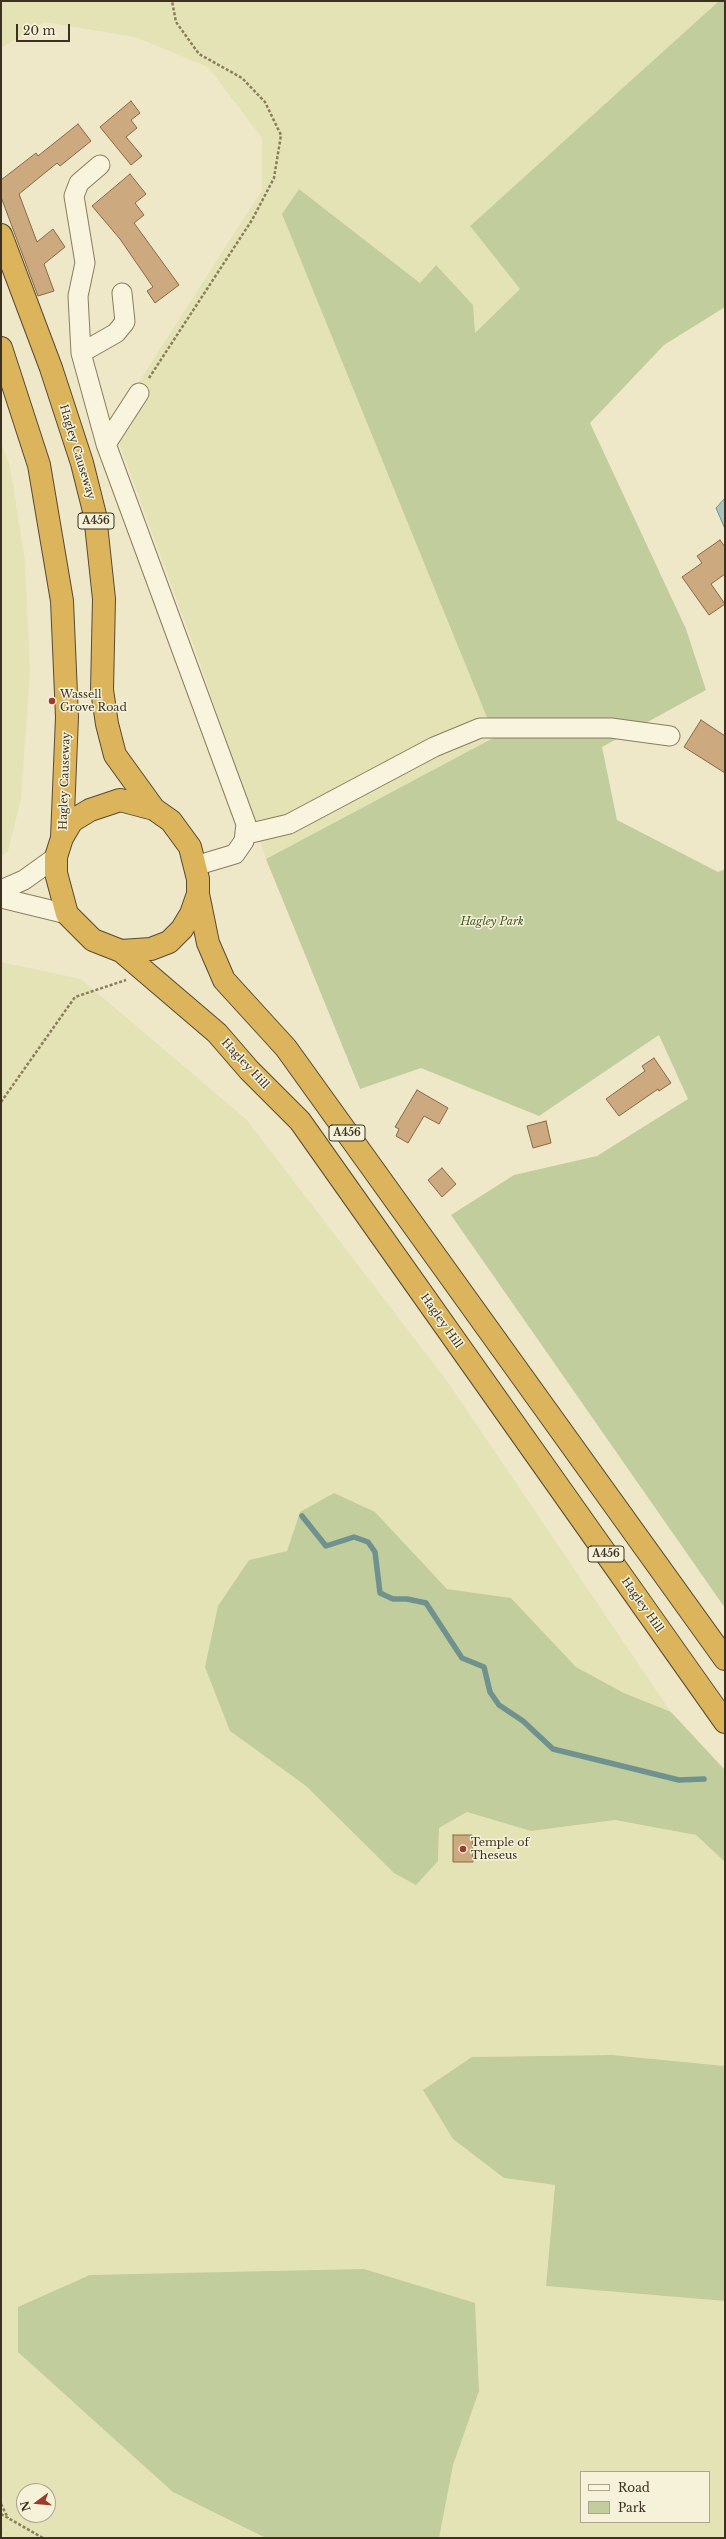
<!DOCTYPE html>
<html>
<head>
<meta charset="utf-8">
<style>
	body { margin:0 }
	#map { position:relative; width:726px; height:2539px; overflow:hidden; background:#eee8c9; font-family:"Libre Baskerville",serif }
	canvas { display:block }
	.frame { position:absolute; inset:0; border:2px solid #3c3121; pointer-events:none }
	.legend { position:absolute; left:580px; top:2471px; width:130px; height:52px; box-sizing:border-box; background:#f6f1d9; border:1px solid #aca48f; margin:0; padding:5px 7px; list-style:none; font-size:12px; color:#3c3121 }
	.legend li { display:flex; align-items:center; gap:8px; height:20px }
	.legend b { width:20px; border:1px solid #aca48f }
	.north { position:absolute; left:16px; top:2483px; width:40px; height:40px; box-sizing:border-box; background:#f6f1d9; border:1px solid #aca48f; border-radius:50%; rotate:254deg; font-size:11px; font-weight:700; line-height:16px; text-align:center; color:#3c3121 }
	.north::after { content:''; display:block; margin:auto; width:14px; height:18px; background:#9a3b2e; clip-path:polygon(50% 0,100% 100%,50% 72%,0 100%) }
	.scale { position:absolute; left:16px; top:24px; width:54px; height:18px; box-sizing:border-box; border:2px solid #3c3121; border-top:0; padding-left:5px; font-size:12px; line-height:14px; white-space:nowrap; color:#3c3121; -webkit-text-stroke:3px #f6f1d9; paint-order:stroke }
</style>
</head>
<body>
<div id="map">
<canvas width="726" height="2539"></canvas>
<div class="frame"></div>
<ul class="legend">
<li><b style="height:5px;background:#f9f4dd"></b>Road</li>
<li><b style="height:11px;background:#c1cd9c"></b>Park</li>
</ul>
<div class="north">N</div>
<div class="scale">20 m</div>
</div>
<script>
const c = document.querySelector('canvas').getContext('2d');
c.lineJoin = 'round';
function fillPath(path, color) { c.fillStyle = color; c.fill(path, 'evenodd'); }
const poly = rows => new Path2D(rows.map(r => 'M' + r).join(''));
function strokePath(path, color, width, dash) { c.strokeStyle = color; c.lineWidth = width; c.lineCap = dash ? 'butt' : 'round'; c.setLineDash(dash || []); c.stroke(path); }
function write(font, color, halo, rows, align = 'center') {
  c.font = font + ' "Libre Baskerville",serif'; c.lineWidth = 3; c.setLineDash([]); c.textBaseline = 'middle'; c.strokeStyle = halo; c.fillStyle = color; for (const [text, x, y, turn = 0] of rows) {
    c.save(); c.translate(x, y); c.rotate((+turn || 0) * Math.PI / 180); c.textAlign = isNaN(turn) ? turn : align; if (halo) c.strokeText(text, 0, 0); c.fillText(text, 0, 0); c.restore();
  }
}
fillPath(poly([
	[1,1,719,1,470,226,520,289,475,333,435,265,420,283,299,189,495,737,266,859,196,652,112,424,262,190,262,138,208,67,135,37,45,22,1,48],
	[1,442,10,466,25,561,30,673,21,799,8,851,1,857],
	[1,962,81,979,246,1119,447,1381,671,1712,624,1693,576,1667,511,1598,447,1589,375,1512,300,1512,287,1551,249,1560,230,1731,306,1786,394,1873,438,1861,439,1828,467,1812,531,1831,615,1820,696,1835,725,1862,725,2066,612,2055,472,2057,453,2139,504,2178,555,2185,546,2286,725,2301,725,2538,8,2538,1,2534],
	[581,2472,709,2472,709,2522,581,2522],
	[24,2491,48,2491,48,2515,24,2515]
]), '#e4e3b6');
fillPath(poly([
	[719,1,725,1,725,307,664,345,590,423,686,629,706,690,602,747,617,820,718,872,725,869,725,1608,451,1215,514,1175,597,1156,688,1099,659,1035,539,1116,421,1068,360,1089,266,859,495,737,282,214,299,189,420,283,436,265,473,305,475,333,520,289,470,226],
	[334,1493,375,1512,447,1589,511,1598,576,1667,624,1693,671,1712,725,1770,725,1862,696,1835,615,1820,531,1831,467,1812,439,1828,438,1861,416,1885,394,1873,306,1786,230,1731,205,1667,218,1606,249,1560,287,1551,300,1512],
	[612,2055,725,2066,725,2301,546,2286,555,2185,504,2178,453,2139,423,2090,472,2057],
	[364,2269,475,2303,479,2391,453,2465,439,2538,266,2538,173,2492,18,2352,18,2307,90,2275]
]), '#c1cd9c');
const water = poly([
	[725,498,725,529,716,508,725,498]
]);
fillPath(water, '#aac3bf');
strokePath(water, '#70928e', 1);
strokePath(poly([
	[302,1516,326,1546,354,1537,368,1542,375,1552,380,1593,393,1599,407,1599,426,1603,462,1658,484,1667,490,1692,499,1705,523,1721,553,1749,679,1780,704,1779]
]), '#70928e', 5.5);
const building = poly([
	[131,101,140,113,131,120,137,128,126,137,142,156,131,165,100,127,131,101],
	[78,124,91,141,60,166,57,163,19,194,37,242,53,229,65,247,44,264,54,291,38,296,1,197,1,180,36,153,38,156,78,124],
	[130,174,146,194,135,203,144,215,134,223,179,285,155,303,147,291,153,287,120,239,92,206,130,174],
	[720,540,725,547,725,574,711,584,725,604,709,615,682,577,702,563,697,556,720,540],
	[701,720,725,736,725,773,684,747,701,720],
	[654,1058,671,1083,659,1091,658,1089,619,1116,606,1099,645,1071,642,1066,654,1058],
	[417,1090,448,1108,439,1124,424,1116,408,1143,396,1136,399,1129,395,1127,417,1090],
	[546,1121,551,1143,533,1148,527,1126,546,1121],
	[442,1168,456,1184,442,1197,428,1180,442,1168],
	[453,1835,472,1835,473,1862,453,1862,453,1835]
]);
fillPath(building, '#cca97f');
strokePath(building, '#8a6943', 1);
const minor = poly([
	[100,165,79,183,74,196,85,263,78,296,81,353,106,444],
	[81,353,116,333,125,322,122,293],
	[139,393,106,444,246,824,244,841,235,854,195,866],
	[247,834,289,824,434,747,480,728,611,728,670,736],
	[1,890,24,880,56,857],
	[1,898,67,914]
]);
const highway = poly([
	[1,235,51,368,82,463,95,515,104,599,102,690,107,724,115,755,154,809],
	[1,348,39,465,62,601,67,717,62,838],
	[120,800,154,809,171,821,190,847,198,879,198,894,191,914,182,929,169,942,151,949,121,951,93,940,67,914,56,873,56,857,62,838,72,821,90,810,120,800],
	[198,894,208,943,224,980,286,1048,725,1659],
	[121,951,217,1033,249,1070,300,1121,725,1722]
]);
strokePath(minor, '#8b7c5d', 21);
strokePath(highway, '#594931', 24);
strokePath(poly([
	[149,378,252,220,274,178,281,135,265,102,242,78,199,54,176,22,172,1],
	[1,1102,75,997,126,980],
	[1,2504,8,2518],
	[1,2514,43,2538]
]), '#8b7c5d', 2.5, [3, 2]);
strokePath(minor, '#f9f4dd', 19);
strokePath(highway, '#dbb45c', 22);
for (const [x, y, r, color] of [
	[52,701,4,"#9a3b2e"],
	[463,1849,4,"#9a3b2e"]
]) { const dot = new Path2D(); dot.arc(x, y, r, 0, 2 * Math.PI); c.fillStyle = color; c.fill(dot); strokePath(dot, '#f6f1d9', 1.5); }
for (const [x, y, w] of [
	[96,521,36],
	[347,1133,36],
	[606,1554,36]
]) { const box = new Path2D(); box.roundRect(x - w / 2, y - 8, w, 16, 3); c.fillStyle = '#f6f1d9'; c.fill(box); strokePath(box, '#3c3121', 1); }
write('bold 10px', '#3c3121', null, [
	["A456",96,521],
	["A456",347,1133],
	["A456",606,1554]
]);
write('11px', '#3c3121', '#f6f1d9', [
	["Hagley Causeway",77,452,73],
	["Hagley Causeway",65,781,-88],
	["Hagley Hill",245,1064,47],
	["Hagley Hill",441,1321,55],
	["Hagley Hill",642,1605,55]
]);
write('11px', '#3c3121', '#f6f1d9', [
	["Wassell",60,695],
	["Grove Road",60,708],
	["Temple of",471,1843],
	["Theseus",471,1856]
], 'left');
write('italic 11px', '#465828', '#f6f1d9', [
	["Hagley Park",492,922]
]);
</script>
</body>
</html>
